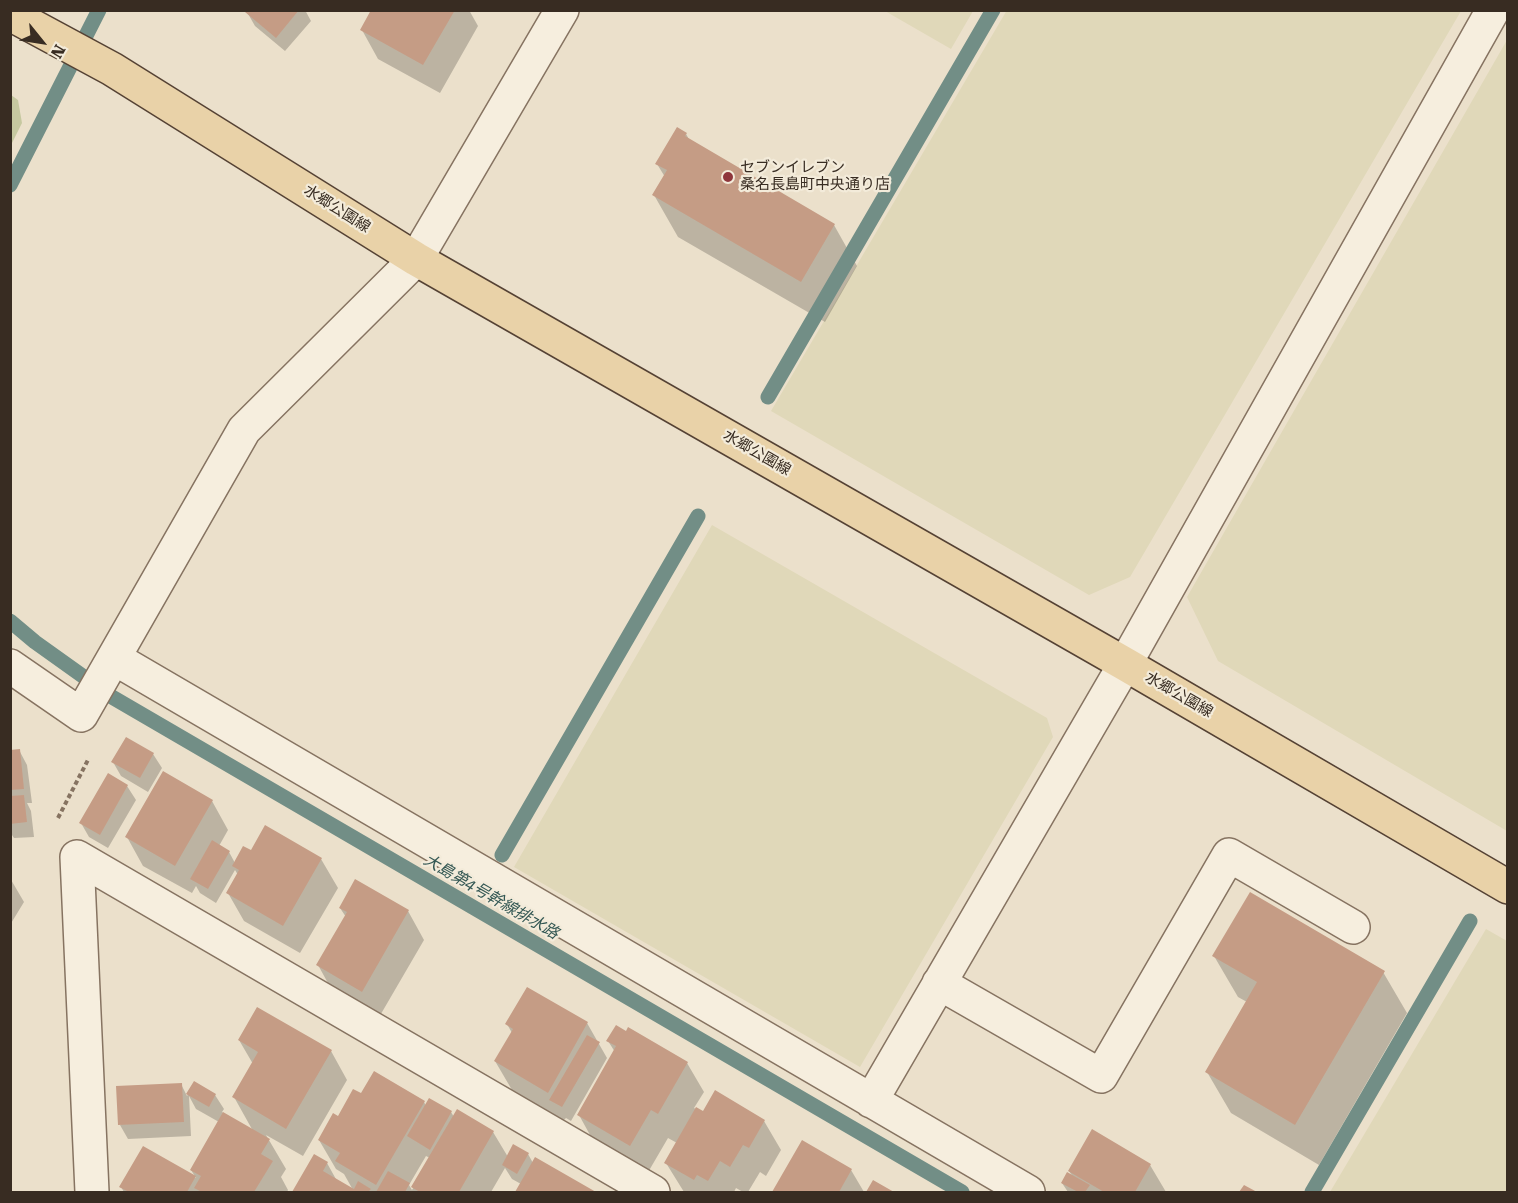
<!DOCTYPE html>
<html>
<head>
<meta charset="utf-8">
<style>
	body { margin:0 }
	#map { position:relative; width:1518px; height:1203px; overflow:hidden; background:#ebe0cb; font-family:"Roboto Serif",serif }
	canvas { display:block }
	.frame { position:absolute; inset:0; border:12px solid #382c22; pointer-events:none }
	.north { position:absolute; left:12px; top:12px; width:60px; height:60px; -webkit-text-stroke:4px #f3ebda; paint-order:stroke; rotate:120deg; font-size:16px; font-weight:700; line-height:24px; text-align:center; color:#382c22 }
	.north::after { content:''; display:block; margin:auto; width:21px; height:27px; background:#382c22; clip-path:polygon(50% 0,100% 100%,50% 72%,0 100%) }
</style>
</head>
<body>
<div id="map">
<canvas width="1518" height="1203"></canvas>
<div class="frame"></div>
<div class="north">N</div>
</div>
<script>
const c = document.querySelector('canvas').getContext('2d');
c.lineJoin = 'round';
function fillPath(path, color) { c.fillStyle = color; c.fill(path, 'evenodd'); }
const poly = rows => new Path2D(rows.map(r => 'M' + r).join(''));
function strokePath(path, color, width, dash) { c.strokeStyle = color; c.lineWidth = width; c.lineCap = dash ? 'butt' : 'round'; c.setLineDash(dash || []); c.stroke(path); }
function write(font, color, halo, rows, align = 'center') {
  c.font = font + ' "Roboto Serif","Noto Sans JP",serif'; c.lineWidth = 4.5; c.setLineDash([]); c.textBaseline = 'middle'; c.strokeStyle = halo; c.fillStyle = color; for (const [text, x, y, turn = 0] of rows) {
    c.save(); c.translate(x, y); c.rotate((+turn || 0) * Math.PI / 180); c.textAlign = isNaN(turn) ? turn : align; if (halo) c.strokeText(text, 0, 0); c.fillText(text, 0, 0); c.restore();
  }
}
fillPath(poly([
	[1007,10,1461,11,1130,577,1089,595,771,411],
	[885,11,973,11,951,49],
	[1507,40,1508,830,1507,831,1218,661,1187,597],
	[712,525,1047,718,1053,737,860,1067,514,867],
	[1486,929,1507,941,1507,1192,1330,1192]
]), '#e0d8b9');
fillPath(poly([
	[11,95,18,100,22,123,11,145]
]), '#c6c8a0');
fillPath(poly([
	[248,10,305,10,311,21,285,51,255,26,247,12],
	[372,10,469,10,478,26,440,93,378,59,362,30],
	[686,134,690,141,834,225,857,266,825,322,678,237,654,195,665,177,657,164],
	[19,750,27,765,32,803,27,803,31,811,34,837,14,838,10,832,10,751],
	[153,754,162,768,148,792,121,776,113,762],
	[127,786,136,800,108,848,89,837,81,823],
	[212,801,228,830,219,846,229,852,235,863,321,859,338,888,300,953,244,921,228,893,238,875,235,870,216,903,200,893,196,886,192,893,143,866,127,837],
	[10,878,24,902,10,925],
	[340,908,408,911,424,940,378,1019,334,994,318,965,346,917],
	[1214,956,1383,972,1407,1013,1319,1165,1231,1113,1207,1072,1247,1002,1238,997],
	[528,989,587,1023,607,1058,571,1121,566,1118,564,1120,512,1090,495,1061,512,1033,507,1024],
	[239,1040,331,1051,347,1080,303,1156,266,1135,286,1169,281,1177,288,1190,287,1192,124,1192,121,1187,143,1148,196,1178,191,1170,219,1122,196,1109,189,1096,191,1136,128,1139,120,1125,181,1084,187,1096,195,1083,215,1095,224,1109,222,1112,253,1131,234,1097,253,1064],
	[608,1041,687,1063,704,1092,694,1108,703,1113,764,1121,781,1150,766,1176,760,1172,748,1192,743,1192,736,1188,734,1192,684,1192,666,1163,677,1143,668,1138,647,1174,595,1144,579,1115,615,1052],
	[362,1096,424,1102,426,1106,430,1100,451,1112,454,1117,493,1132,508,1157,528,1154,533,1163,536,1159,593,1192,517,1192,521,1184,512,1179,505,1168,491,1192,294,1192,315,1156,327,1163,337,1181,353,1190,344,1174,336,1169,319,1140,338,1118],
	[426,1156,430,1158,412,1190,409,1185],
	[802,1142,851,1170,864,1192,774,1192],
	[1150,1165,1166,1192,1068,1192,1062,1183,1073,1177,1069,1171]
]), '#0003');
strokePath(poly([
	[10,185,99,10],
	[768,397,993,10],
	[10,621,35,642,112,697,962,1192],
	[502,855,698,516],
	[1312,1192,1470,921]
]), '#728e86', 15);
fillPath(poly([
	[246,10,299,10,276,38,245,12],
	[371,10,455,10,423,65,360,30],
	[677,127,687,133,685,136,835,224,801,282,652,195,667,170,655,164],
	[126,737,154,753,140,778,111,762],
	[20,749,24,789,10,790,10,750],
	[163,771,213,800,175,866,125,837],
	[108,773,128,785,100,835,79,823],
	[24,795,27,822,10,824,10,796],
	[265,825,322,858,283,926,226,893,239,870,232,866,243,846,251,850],
	[212,840,230,851,208,889,190,879],
	[355,879,409,910,362,992,316,965,347,912,339,908],
	[1250,892,1385,971,1295,1125,1205,1072,1257,982,1212,956],
	[527,987,588,1022,548,1093,494,1061,513,1029,505,1024],
	[257,1007,332,1050,286,1129,232,1097,258,1052,238,1040],
	[616,1025,626,1031,628,1027,688,1062,658,1114,651,1110,630,1146,577,1115,616,1046,606,1041],
	[587,1035,600,1042,562,1107,549,1100],
	[374,1071,425,1101,376,1185,335,1161,340,1153,318,1140,333,1113,338,1116,353,1089,361,1093],
	[194,1081,216,1094,209,1107,186,1094],
	[182,1083,184,1122,118,1125,116,1086],
	[715,1090,765,1120,749,1148,743,1145,730,1167,720,1161,708,1181,697,1175,694,1180,664,1163,696,1107,703,1111],
	[429,1098,452,1111,430,1150,407,1136],
	[457,1109,494,1131,459,1192,420,1192,411,1187],
	[223,1112,270,1139,261,1154,273,1161,254,1192,202,1192,194,1188,201,1176,190,1170],
	[1092,1129,1151,1164,1135,1192,1104,1192,1068,1171],
	[802,1140,852,1169,839,1192,772,1192],
	[513,1144,529,1153,517,1174,502,1165],
	[143,1146,196,1176,187,1192,129,1192,119,1187],
	[314,1154,328,1162,323,1171,354,1189,358,1181,371,1189,368,1192,292,1192],
	[535,1157,596,1192,515,1192],
	[388,1171,410,1183,405,1192,376,1192],
	[1067,1172,1090,1185,1085,1192,1078,1192,1061,1183],
	[873,1180,894,1192,866,1192],
	[1244,1185,1257,1192,1239,1192]
]), '#c59c85');
const minor = poly([
	[114,658,1028,1192],
	[10,666,81,715,244,430,416,259,562,10],
	[939,983,1101,1076,1229,855,1353,927],
	[871,1101,1125,664,1493,10],
	[92,1192,77,857,653,1192]
]);
const major = poly([
	[10,14,112,69,416,259,1125,664,1508,887]
]);
strokePath(minor, '#867361', 36);
strokePath(major, '#554234', 36);
strokePath(poly([
	[58,818,89,758]
]), '#867361', 4, [4.5, 3]);
strokePath(minor, '#f6eede', 33);
strokePath(major, '#e9d2a8', 33);
for (const [x, y, r, color] of [
	[728,177,6,"#8f363c"]
]) { const dot = new Path2D(); dot.arc(x, y, r, 0, 2 * Math.PI); c.fillStyle = color; c.fill(dot); strokePath(dot, '#f3ebda', 2); }
write('15px', '#382c22', '#f3ebda', [
	["セブンイレブン",740,168],
	["桑名長島町中央通り店",740,185]
], 'left');
write('15px', '#382c22', '#f3ebda', [
	["水郷公園線",337,209,32],
	["水郷公園線",757,453,30],
	["水郷公園線",1179,695,30]
]);
write('italic 16px', '#335753', '#f3ebda', [
	["大島第4号幹線排水路",491,897,30]
]);
</script>
</body>
</html>
